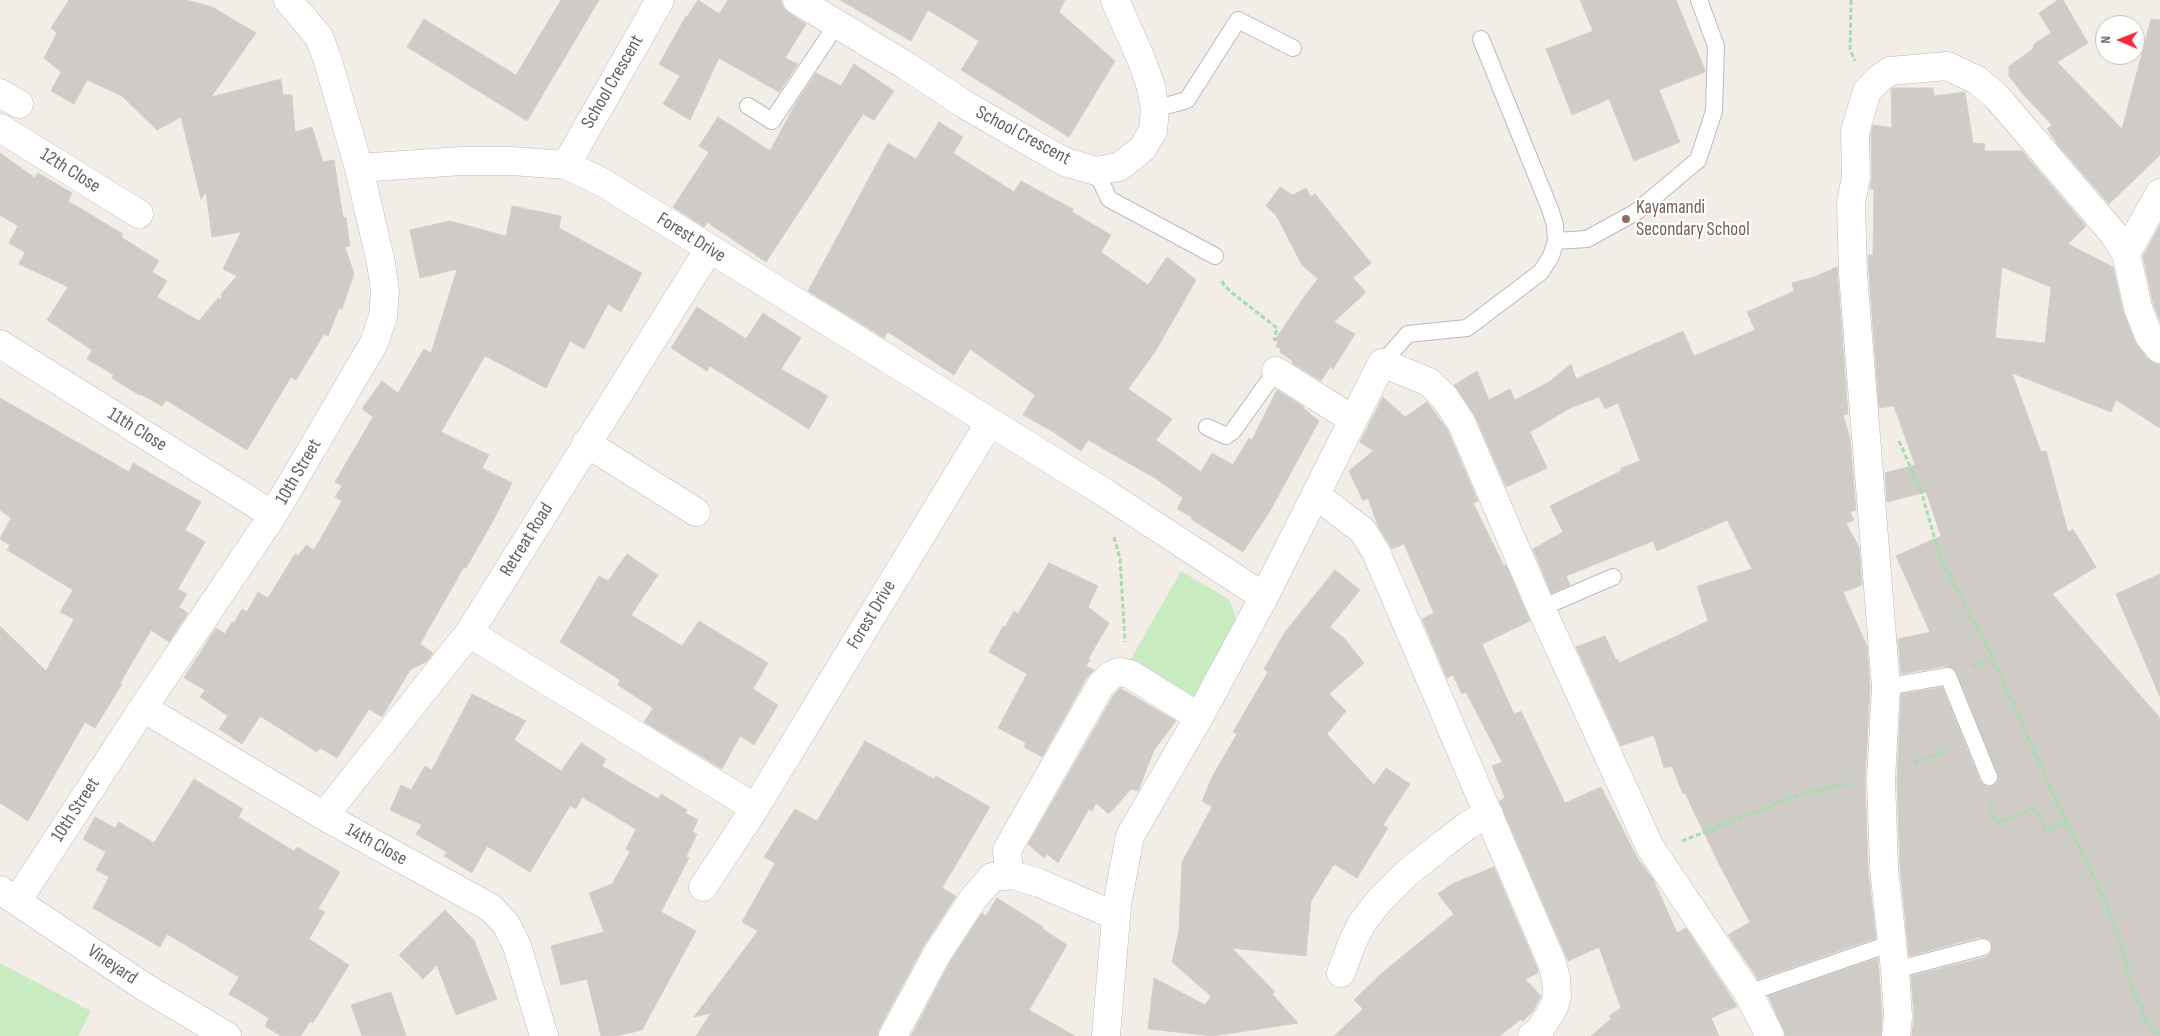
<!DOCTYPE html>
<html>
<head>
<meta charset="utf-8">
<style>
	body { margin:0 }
	#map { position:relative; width:2160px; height:1036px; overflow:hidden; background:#f2eee7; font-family:"Sofia Sans Condensed",sans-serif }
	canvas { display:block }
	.north { position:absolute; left:2095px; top:15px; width:50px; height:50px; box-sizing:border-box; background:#fff; border:1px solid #bfc1c3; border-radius:50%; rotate:271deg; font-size:14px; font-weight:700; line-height:20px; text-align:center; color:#5e6569 }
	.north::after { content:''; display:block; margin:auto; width:18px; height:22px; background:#f72838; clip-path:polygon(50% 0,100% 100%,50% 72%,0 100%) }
</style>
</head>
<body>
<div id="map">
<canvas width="2160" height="1036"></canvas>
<div class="north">N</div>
</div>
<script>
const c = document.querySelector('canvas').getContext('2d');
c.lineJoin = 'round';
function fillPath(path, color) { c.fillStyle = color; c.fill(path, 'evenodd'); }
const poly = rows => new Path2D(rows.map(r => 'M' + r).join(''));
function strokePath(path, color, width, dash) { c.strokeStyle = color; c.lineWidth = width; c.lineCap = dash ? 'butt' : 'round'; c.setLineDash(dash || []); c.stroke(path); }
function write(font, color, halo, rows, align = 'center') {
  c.font = font + ' "Sofia Sans Condensed",sans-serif'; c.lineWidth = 4.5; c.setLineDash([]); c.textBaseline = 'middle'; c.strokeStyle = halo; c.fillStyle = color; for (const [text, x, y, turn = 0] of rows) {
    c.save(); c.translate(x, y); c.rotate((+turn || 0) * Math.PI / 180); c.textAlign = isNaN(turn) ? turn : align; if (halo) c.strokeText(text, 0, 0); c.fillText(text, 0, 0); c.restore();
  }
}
fillPath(poly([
	[1181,571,1230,600,1238,626,1196,701,1129,662],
	[0,963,91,1011,78,1036,0,1036]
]), '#c9ebc2');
const building = poly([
	[69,0,186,0,212,7,256,33,211,97,281,79,283,95,292,95,295,132,312,127,323,162,334,160,343,217,346,218,350,246,345,247,354,274,342,309,339,308,328,336,324,334,296,380,291,377,247,450,166,400,162,406,140,394,139,395,112,378,114,375,87,359,92,350,47,320,68,287,19,264,25,252,9,243,18,226,0,215,0,153,35,178,38,173,72,193,68,201,123,234,121,237,159,261,152,272,167,281,157,297,199,321,218,298,222,300,221,294,237,276,223,269,241,232,212,237,206,192,201,199,181,117,157,130,122,96,87,80,74,104,51,91,61,72,44,58,57,33,51,28,69,0],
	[561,0,599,0,527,121,407,47,424,19,516,75,561,0],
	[698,0,719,14,728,0,781,0,783,7,789,13,806,24,785,58,798,64,779,92,719,58,690,120,663,104,680,76,659,64,686,16,687,17,698,0],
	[840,0,1065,0,1059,12,1115,61,1069,137,961,70,979,41,928,10,911,41,840,0],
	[1580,0,1676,0,1705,70,1705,72,1659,90,1680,142,1634,161,1609,99,1572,115,1546,49,1593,31,1580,0],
	[2058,0,2063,0,2088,43,2057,62,2122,129,2151,19,2160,20,2160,155,2109,204,2059,146,2047,129,2052,125,2022,93,2009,76,2009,66,2033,49,2034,44,2051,33,2039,13,2058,0],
	[854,64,894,91,874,120,863,114,766,262,707,222,704,227,673,207,709,152,699,146,718,117,770,151,796,103,816,73,841,86,854,64],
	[1893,88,1933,88,1934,96,1965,92,1973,143,1985,144,1984,151,2022,151,2086,226,2068,244,2113,267,2123,311,2135,342,2148,359,2160,364,2160,428,2116,400,2111,412,2012,373,2041,452,2046,451,2068,532,2073,529,2096,567,2052,594,2160,718,2160,1036,1912,1036,1914,1016,1911,976,1986,957,1990,954,1993,945,1990,940,1980,937,1909,956,1900,867,1897,780,1901,694,1942,687,1980,781,1987,787,1992,786,1997,783,1999,778,1955,669,1946,666,1901,674,1898,639,1930,632,1896,556,1941,536,1926,492,1887,502,1885,473,1915,465,1894,406,1879,408,1869,273,1868,255,1873,255,1874,189,1870,189,1872,177,1871,134,1873,125,1892,128,1891,89,1893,88],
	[2002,267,2051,287,2045,343,1995,338,2002,267],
	[939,122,963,137,953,153,1014,192,1021,181,1073,209,1072,212,1111,235,1101,252,1148,285,1167,257,1196,280,1155,352,1128,389,1172,419,1156,440,1201,472,1212,453,1233,465,1249,438,1252,440,1277,390,1304,407,1303,408,1319,421,1270,511,1243,552,1191,519,1192,517,1177,509,1183,498,1158,480,1088,440,1081,451,1052,431,1023,415,1035,395,970,349,954,375,888,332,884,338,808,291,888,143,916,159,939,122],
	[1280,187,1293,195,1306,188,1311,197,1315,194,1371,263,1353,278,1366,292,1334,322,1355,334,1333,369,1330,367,1321,381,1292,363,1293,361,1280,352,1281,349,1276,346,1278,342,1275,340,1304,297,1318,279,1302,265,1276,215,1266,206,1280,187],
	[512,206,561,216,559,228,642,273,621,312,608,304,584,349,570,341,546,388,485,356,441,432,489,455,482,468,512,483,494,519,466,568,464,567,420,644,433,653,427,661,410,670,382,717,369,709,337,758,320,748,317,752,260,716,242,744,219,729,228,716,200,697,205,690,184,678,216,628,225,634,232,622,234,623,242,609,247,612,258,592,268,598,295,554,298,556,306,545,314,550,342,501,335,497,342,486,335,482,373,417,362,409,382,381,398,393,424,349,431,353,457,269,420,278,410,230,450,221,506,236,512,206],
	[2160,225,2160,321,2153,303,2143,256,2160,225],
	[1837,267,1848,414,1843,415,1850,438,1856,510,1850,512,1854,520,1846,523,1859,547,1862,585,1843,592,1867,646,1870,687,1865,781,1868,869,1876,938,1758,979,1728,935,1750,922,1718,862,1685,793,1683,794,1672,766,1664,768,1654,735,1621,746,1576,647,1605,636,1616,660,1618,659,1619,663,1708,621,1697,586,1752,569,1727,520,1657,551,1653,541,1566,576,1570,585,1551,593,1533,549,1563,532,1550,506,1621,471,1621,468,1640,461,1618,403,1605,409,1599,397,1570,408,1530,432,1547,468,1506,487,1475,416,1454,385,1477,371,1489,400,1510,389,1515,400,1549,382,1571,364,1576,379,1683,331,1694,356,1755,330,1747,312,1794,291,1792,283,1814,277,1837,267],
	[697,307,746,339,763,313,801,338,781,369,828,396,809,429,710,366,707,371,671,348,697,307],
	[1383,397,1405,417,1427,402,1447,429,1478,501,1473,503,1504,566,1506,565,1530,621,1482,644,1514,714,1521,711,1565,803,1601,787,1638,859,1653,879,1677,933,1686,928,1737,1006,1711,1018,1719,1036,1591,1036,1611,1019,1609,1016,1621,1008,1599,947,1568,961,1499,801,1505,798,1492,766,1502,762,1466,692,1462,694,1453,675,1447,678,1422,619,1434,613,1404,544,1392,549,1378,526,1368,498,1363,501,1349,471,1373,451,1360,442,1383,397],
	[0,398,129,472,133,463,201,502,185,530,205,542,178,589,187,594,179,607,188,613,169,642,151,630,120,683,122,684,95,728,85,722,28,821,0,803,0,626,46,671,74,619,60,612,73,590,7,550,10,545,0,539,11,518,0,510,0,398],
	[627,554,658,575,631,615,682,646,699,621,768,663,753,689,778,705,754,745,740,736,722,769,644,722,653,708,618,685,620,680,560,642,599,576,608,581,627,554],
	[1049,563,1098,586,1088,607,1109,623,1088,659,1090,660,1086,666,1094,670,1087,677,1042,757,1024,747,1026,743,998,728,1027,674,989,652,1003,626,1005,627,1014,611,1018,614,1049,563],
	[1335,570,1360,590,1330,627,1344,638,1364,663,1329,694,1346,711,1327,734,1374,785,1386,768,1410,784,1383,825,1388,828,1357,878,1334,864,1311,901,1306,956,1232,948,1275,992,1272,994,1298,1023,1213,1036,1148,1029,1154,978,1205,1005,1211,996,1172,962,1179,930,1182,862,1212,807,1202,801,1212,777,1237,734,1233,732,1268,672,1264,669,1285,632,1335,570],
	[2160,574,2160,697,2116,594,2160,574],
	[1120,688,1176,721,1154,750,1138,791,1131,789,1109,814,1096,803,1092,811,1089,809,1058,863,1047,854,1044,858,1028,844,1114,695,1120,688],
	[472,694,526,721,514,740,561,771,581,743,606,759,602,766,658,799,661,794,687,810,685,813,698,820,692,832,697,834,686,857,689,858,661,912,696,931,642,1030,616,1036,601,1036,587,979,561,985,551,946,604,932,589,893,612,884,630,852,626,849,636,829,582,797,576,809,570,806,530,872,487,846,472,873,444,856,447,852,416,834,422,825,390,810,401,785,411,790,425,766,432,770,472,694],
	[865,741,934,779,936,776,990,807,942,888,956,896,923,947,879,1029,877,1036,696,1036,711,1013,694,1017,758,931,742,922,775,863,764,857,795,809,817,821,865,741],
	[194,779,243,809,238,817,294,851,297,847,340,872,318,909,325,912,309,939,349,965,313,1023,310,1021,301,1036,281,1036,265,1026,269,1018,229,994,239,977,167,934,160,947,93,908,109,877,96,870,106,852,83,839,95,817,115,828,119,822,154,843,194,779],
	[1494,867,1537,968,1538,973,1525,979,1541,996,1533,1011,1523,1021,1521,1019,1500,1036,1334,1036,1363,1009,1354,1000,1382,973,1454,914,1438,894,1452,884,1494,867],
	[997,898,1043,927,1043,929,1067,945,1029,1010,1075,1036,911,1036,950,962,982,913,986,916,997,898],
	[445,910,474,940,497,999,456,1015,437,965,423,979,399,955,445,910],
	[1878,958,1882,1017,1881,1036,1786,1036,1768,996,1878,958],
	[391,992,406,1036,362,1036,351,1005,391,992]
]);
fillPath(building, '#cfcbc6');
strokePath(building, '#d7cfc5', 1);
const service = poly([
	[748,106,772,121,837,24],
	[1155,109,1187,100,1238,20,1293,48],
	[1096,171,1109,199,1215,256],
	[1556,241,1587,239,1636,212,1698,160,1714,111,1716,46,1699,0],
	[1382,363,1408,334,1467,328,1541,272,1551,256,1556,241,1555,225,1550,209,1481,39],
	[1207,427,1226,436,1233,431,1276,371],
	[1541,608,1613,577],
	[1886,687,1948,676,1989,777],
	[1895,970,1983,947],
	[1748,993,1892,943]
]);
const minor = poly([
	[797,0,905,65,964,104,1019,136,1065,162,1096,171,1119,167,1142,149,1153,131,1155,109,1151,87,1142,61,1115,0],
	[0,93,19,104],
	[0,128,139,214],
	[566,165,660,0],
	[359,168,462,161,512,161,566,165,602,182,1105,493,1264,597],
	[2126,253,2160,193],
	[0,344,273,515],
	[1276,371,1352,419],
	[586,443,696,512],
	[1316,495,1363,531,1376,552,1552,963,1556,979,1557,996,1554,1007,1540,1030,1532,1036],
	[469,633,755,808],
	[143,708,324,816,491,908,506,924,517,946,544,1036],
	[324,816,469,633,709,249],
	[1009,875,1007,850,1101,685,1111,675,1119,672,1130,674,1199,717],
	[703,887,755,808,990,422],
	[0,890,146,988,227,1036],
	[17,901,143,708,273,515,374,343,383,316,385,291,381,263,359,168,327,58,319,37,288,0],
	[1341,973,1352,943,1362,923,1379,901,1406,874,1442,845,1468,825,1489,814],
	[893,1036,937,954,973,899,992,877,1013,875,1039,883,1109,913],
	[1106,1036,1117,905,1130,836,1199,717,1264,597,1382,363,1429,382,1445,398,1461,422,1541,608,1650,847,1748,993,1770,1036],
	[1896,1036,1898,1017,1895,970,1884,868,1881,780,1886,687,1853,274,1851,203,1856,177,1855,132,1867,91,1880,78,1890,71,1947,66,1977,80,1997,97,2112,232,2126,253,2138,308,2149,336,2160,349]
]);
strokePath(service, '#b7bbbf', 18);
strokePath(minor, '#b7bbbf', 29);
strokePath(poly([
	[1851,0,1850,49,1855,61],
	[1222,281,1224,285,1231,292,1277,328,1274,341],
	[1899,441,1921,491,1941,560,1987,646,2060,809,2096,881,2118,934,2130,981,2144,1017,2149,1025,2156,1032,2160,1033],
	[1114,537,1120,559,1125,642],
	[1972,667,1992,660],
	[1914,763,1950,749],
	[1990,801,1990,809,1997,823,2035,808,2045,829,2066,823],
	[1682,841,1804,793,1850,783]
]), '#a4deaa', 3, [5, 2.5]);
strokePath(service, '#fff', 16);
strokePath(minor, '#fff', 28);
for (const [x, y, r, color] of [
	[1626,219,5,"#8d6e63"]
]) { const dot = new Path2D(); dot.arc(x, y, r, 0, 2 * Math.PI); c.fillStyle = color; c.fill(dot); strokePath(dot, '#fff', 2); }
write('19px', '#5e6569', '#fff', [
	["School Crescent",613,82,-60],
	["School Crescent",1023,136,28],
	["12th Close",70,171,32],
	["Forest Drive",691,238,32],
	["11th Close",137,430,32],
	["10th Street",299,472,-60],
	["Retreat Road",527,540,-58],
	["Forest Drive",872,615,-59],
	["10th Street",76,810,-57],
	["14th Close",376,845,29],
	["Vineyard",112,965,34]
]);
write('19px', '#785e54', '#fff', [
	["Kayamandi",1636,208],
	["Secondary School",1636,230]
], 'left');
</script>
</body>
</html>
